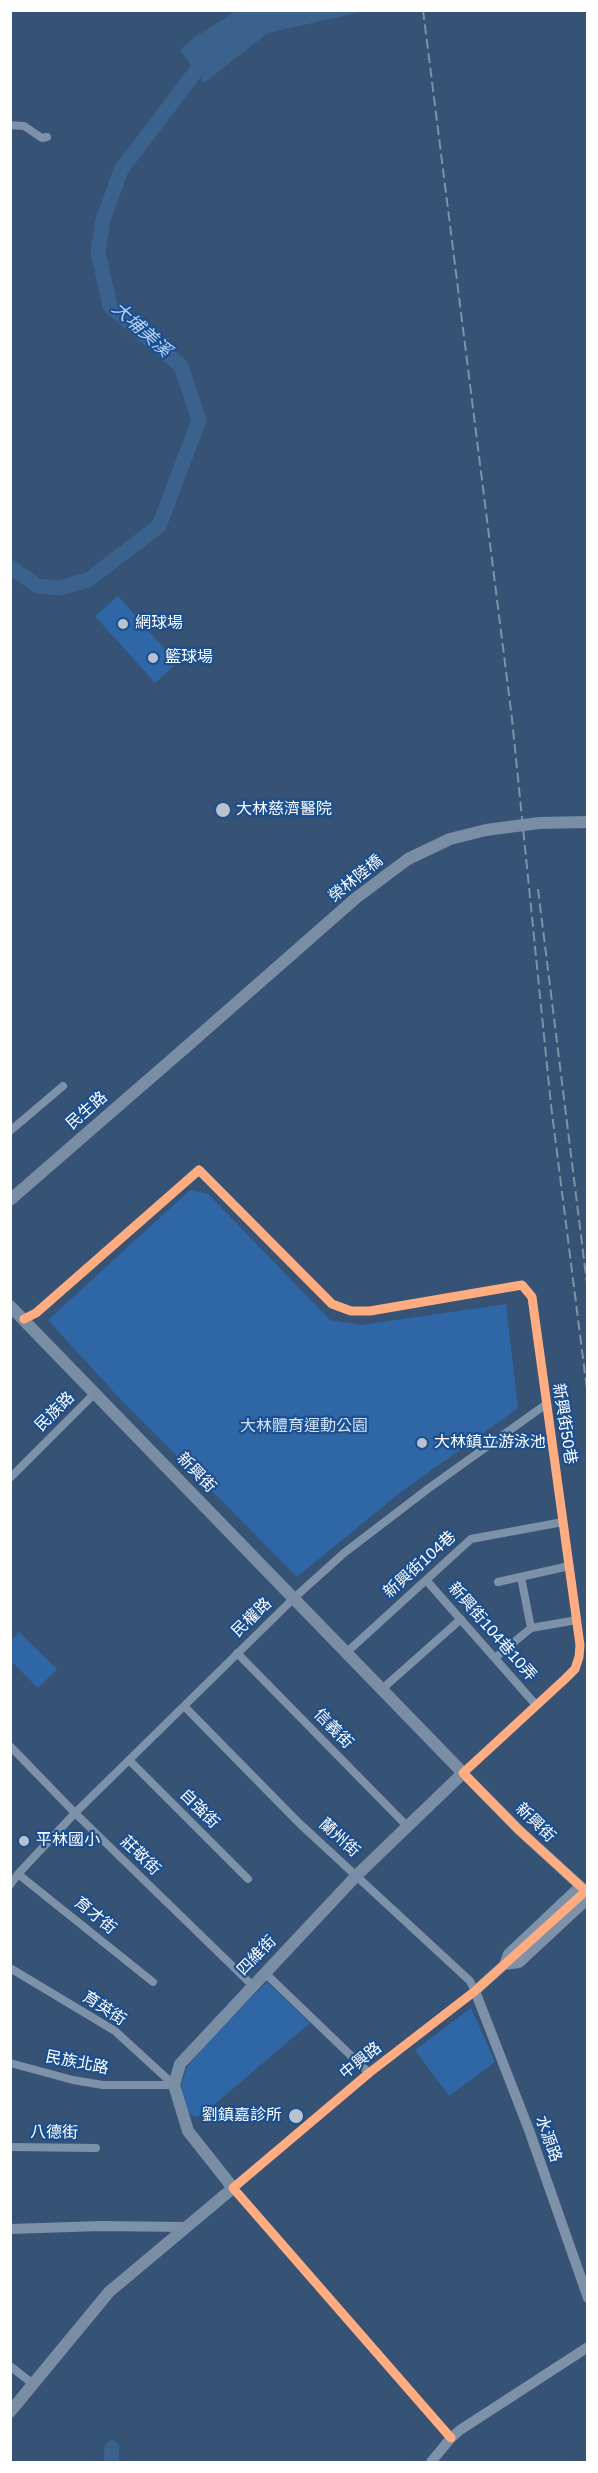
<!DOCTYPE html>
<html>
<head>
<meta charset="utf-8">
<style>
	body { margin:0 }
	#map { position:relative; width:598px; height:2473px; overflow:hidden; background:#365274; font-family:Arial,sans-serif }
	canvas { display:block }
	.frame { position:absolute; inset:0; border:12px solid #fff; pointer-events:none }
</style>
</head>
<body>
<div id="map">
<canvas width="598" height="2473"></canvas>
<div class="frame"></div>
</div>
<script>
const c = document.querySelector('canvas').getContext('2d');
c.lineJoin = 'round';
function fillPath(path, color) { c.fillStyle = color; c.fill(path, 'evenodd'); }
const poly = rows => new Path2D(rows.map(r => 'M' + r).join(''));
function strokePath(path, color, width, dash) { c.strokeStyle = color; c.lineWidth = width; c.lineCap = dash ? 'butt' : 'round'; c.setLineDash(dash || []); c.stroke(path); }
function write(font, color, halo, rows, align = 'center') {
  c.font = font + ' Arial,"Noto Sans TC",sans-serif'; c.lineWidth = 4.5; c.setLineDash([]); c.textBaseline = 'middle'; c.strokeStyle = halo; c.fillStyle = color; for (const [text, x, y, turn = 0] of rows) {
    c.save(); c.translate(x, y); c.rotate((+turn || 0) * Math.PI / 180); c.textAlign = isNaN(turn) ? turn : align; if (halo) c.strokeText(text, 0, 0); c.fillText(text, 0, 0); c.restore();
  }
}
fillPath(poly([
	[118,596,177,663,155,683,95,616],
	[190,1190,208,1194,330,1320,361,1325,506,1304,518,1408,397,1495,297,1577,121,1400,48,1320],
	[19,1632,57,1669,38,1688,11,1661,11,1641],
	[267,1982,310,2023,202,2115,194,2117,188,2112,181,2085,186,2069,204,2045],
	[471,2008,495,2062,449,2096,415,2050]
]), '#2f66a5');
fillPath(poly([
	[235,11,235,10,365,11,268,33,204,83,180,50,192,39]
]), '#3b618d');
strokePath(poly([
	[10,567,38,586,60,588,88,580,159,526,199,420,181,366,110,306,98,252,103,220,121,170,202,63,210,57],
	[111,2462,112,2448]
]), '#3b618d', 15);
strokePath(poly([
	[510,1960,588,1889]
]), '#546c89', 8, [8, 4]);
strokePath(poly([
	[10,125,24,126,42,138,47,137],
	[10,1131,63,1086],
	[24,1319,36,1313,199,1170,332,1304,351,1311,370,1311,522,1285,532,1297,580,1645,579,1657,575,1669,565,1679,463,1773],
	[10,1478,96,1392],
	[521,1577,531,1628],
	[426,1580,536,1705],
	[498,1582,569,1566],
	[347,1652,471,1539,563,1522],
	[237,1653,407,1826],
	[495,1658,531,1628,577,1620],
	[382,1689,461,1619],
	[184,1706,299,1823,470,1981,475,1991,369,2073,233,2188,451,2438],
	[10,1746,75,1813,252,1985],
	[129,1760,248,1879],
	[18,1874,153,1982],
	[10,1885,18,1874,75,1813,294,1598,344,1553,429,1488,545,1405],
	[10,1968,115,2031,174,2085],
	[264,1972,369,2073],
	[10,2063,73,2080,103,2085,174,2085],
	[10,2147,96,2148],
	[10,2366,33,2384]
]), '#7d92a8', 8);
strokePath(poly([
	[463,1773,519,1830,588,1893],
	[580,1886,508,1954,504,1965,475,1991,529,2130,588,2298],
	[504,1965,519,1963,588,1899],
	[10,2229,101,2226,185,2227],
	[431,2462,451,2438,460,2430,588,2347]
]), '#7d92a8', 10);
strokePath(poly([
	[10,1200,185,1048],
	[10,1306,463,1773,357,1875,180,2064,174,2085,188,2131,233,2188,109,2292,10,2412]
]), '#798da4', 12);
strokePath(poly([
	[423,10,512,719,551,1105,588,1398],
	[538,889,588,1292]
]), '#7e92a7', 2, [10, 4.5]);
strokePath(poly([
	[185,1048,356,898,408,859,450,839,486,830,539,823,588,822]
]), '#798da4', 12);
strokePath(poly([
	[24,1319,36,1313,199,1170,332,1304,351,1311,370,1311,522,1285,532,1297,580,1645,579,1657,575,1669,565,1679,463,1773,519,1830,588,1893],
	[451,2438,233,2188,369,2073,475,1991,588,1889]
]), '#ffac80', 9);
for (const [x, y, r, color] of [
	[123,624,6,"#b9c2ce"],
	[153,658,6,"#b9c2ce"],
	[223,810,8,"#b9c2ce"],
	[422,1443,6,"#b9c2ce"],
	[24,1841,6,"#b9c2ce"],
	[296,2116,8,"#b9c2ce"]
]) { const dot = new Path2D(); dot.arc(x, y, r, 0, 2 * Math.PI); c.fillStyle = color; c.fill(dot); strokePath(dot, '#1b4f8f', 2); }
write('16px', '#fff', '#1b4f8f', [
	["網球場",135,624],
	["籃球場",165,658],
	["大林慈濟醫院",236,810],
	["大林鎮立游泳池",434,1443],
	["平林國小",36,1841],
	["劉鎮嘉診所",282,2116,"right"]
], 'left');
write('16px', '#fff', '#1b4f8f', [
	["榮林陸橋",356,879,-39],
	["民生路",87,1111,-41],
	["民族路",55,1412,-45],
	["新興街50巷",564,1424,81],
	["新興街",196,1473,46],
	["新興街104巷",420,1565,-42],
	["民權路",252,1618,-44],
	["新興街104巷10弄",492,1632,49],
	["信義街",333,1729,46],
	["自強街",199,1809,45],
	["新興街",535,1823,44],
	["蘭州街",339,1838,42],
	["莊敬街",140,1856,44],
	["育才街",95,1916,39],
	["四維街",257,1956,-46],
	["育英街",104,2009,33],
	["中興路",361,2061,-39],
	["民族北路",77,2063,11],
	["八德街",54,2133,1],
	["水源路",548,2139,70]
]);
write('16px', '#cfe3fa', '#1b4f8f', [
	["大林體育運動公園",304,1427]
]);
write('italic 18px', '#b5d3f5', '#1b4f8f', [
	["大埔美溪",141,330,42]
]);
</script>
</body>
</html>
